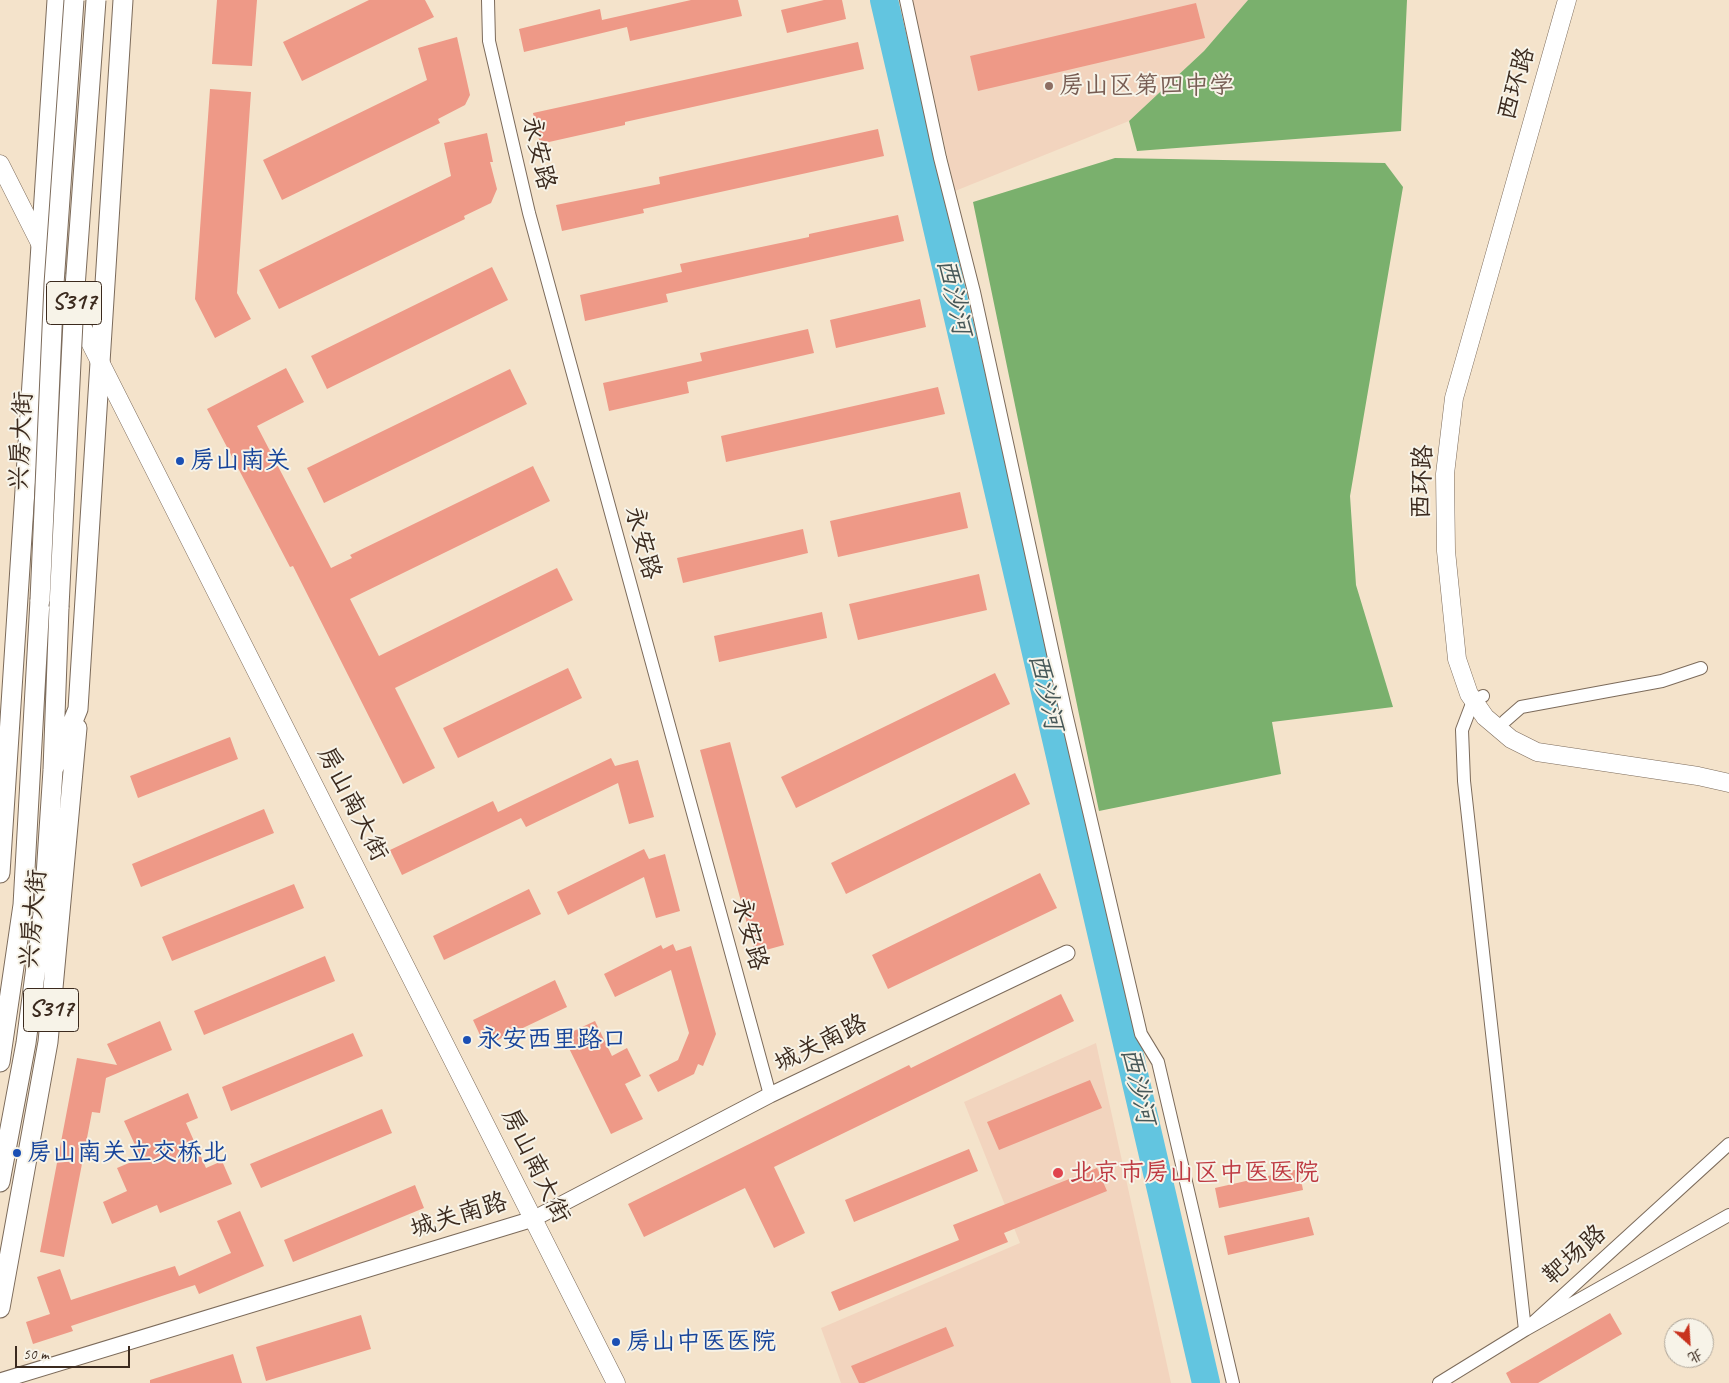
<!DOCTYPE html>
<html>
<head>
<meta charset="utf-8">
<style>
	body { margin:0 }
	#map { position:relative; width:1729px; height:1383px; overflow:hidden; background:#f4e3cb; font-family:Caveat,"LXGW WenKai TC",sans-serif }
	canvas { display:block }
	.north { position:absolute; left:1664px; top:1318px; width:50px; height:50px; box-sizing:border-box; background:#f7f3e8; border:1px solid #aca397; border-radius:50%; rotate:154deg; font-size:14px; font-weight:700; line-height:20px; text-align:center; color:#3b2a1e }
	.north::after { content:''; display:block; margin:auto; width:18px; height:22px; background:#c8321e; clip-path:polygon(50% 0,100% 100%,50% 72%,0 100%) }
	.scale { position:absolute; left:15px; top:1346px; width:115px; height:22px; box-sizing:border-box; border:2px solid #3b2a1e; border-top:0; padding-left:6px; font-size:15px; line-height:18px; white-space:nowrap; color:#3b2a1e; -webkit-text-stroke:4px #f7f3e8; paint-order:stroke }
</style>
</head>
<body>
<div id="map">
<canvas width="1729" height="1383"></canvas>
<div class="north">北</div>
<div class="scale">50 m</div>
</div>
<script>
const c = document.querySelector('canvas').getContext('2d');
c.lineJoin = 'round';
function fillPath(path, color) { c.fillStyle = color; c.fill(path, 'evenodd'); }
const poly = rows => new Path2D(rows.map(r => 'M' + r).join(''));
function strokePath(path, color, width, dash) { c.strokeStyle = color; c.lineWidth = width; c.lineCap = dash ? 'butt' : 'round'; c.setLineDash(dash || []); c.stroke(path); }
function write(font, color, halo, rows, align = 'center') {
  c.font = font + ' Caveat,"LXGW WenKai TC",sans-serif'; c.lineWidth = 4; c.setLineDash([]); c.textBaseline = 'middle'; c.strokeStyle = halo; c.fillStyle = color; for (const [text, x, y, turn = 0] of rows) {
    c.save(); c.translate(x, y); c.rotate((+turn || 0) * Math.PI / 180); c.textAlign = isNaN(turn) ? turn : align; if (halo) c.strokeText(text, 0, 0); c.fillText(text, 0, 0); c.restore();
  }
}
fillPath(poly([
	[912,0,1248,0,1204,51,1129,121,955,191],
	[1096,1043,1171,1383,841,1383,821,1328,1020,1243,964,1102]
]), '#f2d4be');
fillPath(poly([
	[1248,0,1407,0,1401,131,1137,151,1129,121,1204,51],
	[1115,158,1385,163,1403,187,1350,496,1356,585,1393,707,1272,722,1281,774,1099,811,973,202]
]), '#7ab06d');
strokePath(poly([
	[884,0,1206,1383]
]), '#62c5e0', 28);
fillPath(poly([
	[217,0,257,0,252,66,212,64],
	[369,0,425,0,434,17,302,81,283,42],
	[691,0,738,0,742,16,630,41,627,27,524,52,519,29,600,9,602,20],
	[824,0,842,0,846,19,787,33,781,10],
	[1196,3,1205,38,978,91,970,56],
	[457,37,470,95,465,105,438,119,440,123,282,200,263,160,427,80,418,48],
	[858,42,864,69,625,122,625,125,540,144,533,113],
	[210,89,251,92,237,293,251,319,215,338,195,299],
	[878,129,884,156,643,209,644,213,562,231,556,205,660,184,659,177],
	[487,133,493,162,490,162,497,189,491,203,464,216,465,219,279,309,259,270,451,176,444,143],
	[898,215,904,241,666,294,668,302,585,321,580,295,682,272,680,264,809,237,809,234],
	[492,267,508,300,327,389,311,356],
	[920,299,926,327,836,348,830,320],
	[808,329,814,353,687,382,689,393,609,411,603,383,702,361,700,353],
	[286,368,304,402,257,426,331,568,352,558,350,555,533,466,550,501,350,599,379,656,557,568,573,600,395,688,435,768,403,784,293,566,290,567,207,409],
	[510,369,527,404,324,503,307,468],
	[938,387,945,414,726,462,721,436],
	[960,492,968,528,838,557,830,521],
	[803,529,808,553,683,583,677,558],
	[979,574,987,610,858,640,849,604],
	[822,612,827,638,719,662,714,636],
	[568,668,582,698,458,758,443,728],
	[995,673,1010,704,796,808,781,777],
	[230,737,238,759,138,798,130,776],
	[730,742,784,945,755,953,700,750],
	[611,758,615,766,638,760,654,817,629,824,618,783,526,827,521,818,402,875,390,850,493,801,498,812],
	[1015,773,1030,804,846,894,831,863],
	[264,809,274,833,141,887,132,864],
	[644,849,649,859,665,854,680,911,656,918,644,877,568,915,557,892],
	[1040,873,1057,908,888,989,872,955],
	[294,884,304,908,172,961,162,937],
	[529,889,541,914,444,960,433,936],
	[673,944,676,951,691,946,716,1034,703,1066,698,1064,694,1074,658,1092,649,1075,678,1060,689,1033,671,970,615,997,604,974,661,945,663,949],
	[325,956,335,981,204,1035,194,1011],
	[555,980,567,1007,485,1046,473,1020],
	[1061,994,1074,1021,774,1167,805,1233,774,1248,745,1188,644,1237,628,1204,909,1065,911,1068],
	[160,1021,172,1050,106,1078,100,1113,92,1112,64,1257,40,1252,77,1058,117,1065,107,1044],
	[595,1021,612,1056,627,1048,641,1076,625,1084,643,1119,611,1134,563,1036],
	[353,1033,363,1056,231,1111,222,1087],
	[1090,1080,1102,1108,999,1150,987,1122],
	[188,1093,198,1118,186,1123,206,1168,222,1161,232,1184,160,1213,157,1205,112,1224,103,1202,127,1191,117,1168,141,1158,124,1121],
	[382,1109,392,1133,261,1188,250,1164],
	[969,1149,978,1171,854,1222,845,1200],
	[1097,1168,1107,1191,1004,1233,1008,1242,839,1311,831,1292,959,1240,953,1225],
	[1299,1169,1303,1190,1219,1208,1215,1188],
	[415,1185,424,1208,293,1262,284,1240],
	[240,1211,264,1266,199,1294,195,1285,71,1326,73,1331,33,1344,26,1322,50,1314,37,1277,60,1269,71,1300,175,1266,179,1276,231,1253,217,1221],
	[1309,1217,1314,1235,1228,1255,1224,1236],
	[1610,1313,1622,1334,1538,1383,1511,1383,1506,1373],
	[361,1315,371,1349,266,1381,256,1347],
	[946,1327,954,1346,864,1383,859,1383,851,1366],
	[233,1354,242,1383,150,1383,150,1380]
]), '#ee9987');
const minor = poly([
	[488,0,489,41,529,213,770,1095],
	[906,0,940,158,974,292,1066,713,1141,1034,1158,1062,1233,1383],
	[1483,696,1473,701,1462,730,1464,781,1525,1330,1729,1215],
	[1505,721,1521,707,1662,681,1701,668],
	[1439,1383,1525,1330,1729,1144]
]);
const tertiary = poly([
	[0,1381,533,1219,770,1095,1067,953]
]);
const secondary = poly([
	[1567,0,1454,398,1445,474,1446,551,1457,659,1469,694,1485,717,1511,739,1537,752,1698,776,1729,783],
	[0,164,616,1383]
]);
const primary = poly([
	[53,770,78,709,123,0],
	[0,873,57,0],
	[0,1062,23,905,40,600],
	[0,1182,26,1043,44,906,53,770,59,607],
	[0,1308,48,1042,77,728]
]);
strokePath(minor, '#7c6b5b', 14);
strokePath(tertiary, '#7c6b5b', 17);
strokePath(secondary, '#7c6b5b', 19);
strokePath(primary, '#7c6b5b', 21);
strokePath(minor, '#fff', 12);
strokePath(tertiary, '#fff', 15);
strokePath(secondary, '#fff', 18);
strokePath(primary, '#fff', 19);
const primaryBridge = poly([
	[40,600,54,284,74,0],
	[59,607,74,301,96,0]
]);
strokePath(primaryBridge, '#7c6b5b', 21, []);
strokePath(primaryBridge, '#fff', 19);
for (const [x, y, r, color] of [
	[1049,86,5,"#8d6e63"],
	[180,461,5,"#1a4fb4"],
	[467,1040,5,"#1a4fb4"],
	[17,1153,5,"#1a4fb4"],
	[1058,1173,6,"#e0444e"],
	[616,1342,5,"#1a4fb4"]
]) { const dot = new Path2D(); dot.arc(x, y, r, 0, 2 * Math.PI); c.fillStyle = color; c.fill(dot); strokePath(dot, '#f7f3e8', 2); }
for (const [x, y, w] of [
	[74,303,55],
	[51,1010,55]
]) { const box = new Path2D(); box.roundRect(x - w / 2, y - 21.5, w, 43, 4); c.fillStyle = '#f7f3e8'; c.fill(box); strokePath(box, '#3b2a1e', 1); }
write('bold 24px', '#3b2a1e', null, [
	["S317",74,303],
	["S317",51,1010]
]);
write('25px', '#3b2a1e', '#f7f3e8', [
	["西环路",1517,84,-74],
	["永安路",538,153,77],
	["兴房大街",22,441,-87],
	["西环路",1423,482,-88],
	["永安路",642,543,75],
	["房山南大街",352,804,63],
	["兴房大街",34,919,-85],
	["永安路",749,934,75],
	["城关南路",821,1044,-26],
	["房山南大街",535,1166,64],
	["城关南路",459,1216,-17],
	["靶场路",1575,1255,-42]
]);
write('25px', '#785e54', '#f7f3e8', [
	["房山区第四中学",1059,86]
], 'left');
write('25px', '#164399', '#f7f3e8', [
	["房山南关",190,461],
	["永安西里路口",477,1040],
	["房山南关立交桥北",27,1153],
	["房山中医医院",626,1342]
], 'left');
write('25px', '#be3a42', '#f7f3e8', [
	["北京市房山区中医医院",1069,1173]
], 'left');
write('italic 26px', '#475858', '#f7f3e8', [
	["西沙河",953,297,77],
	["西沙河",1045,692,77],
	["西沙河",1137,1086,77]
]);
</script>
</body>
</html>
